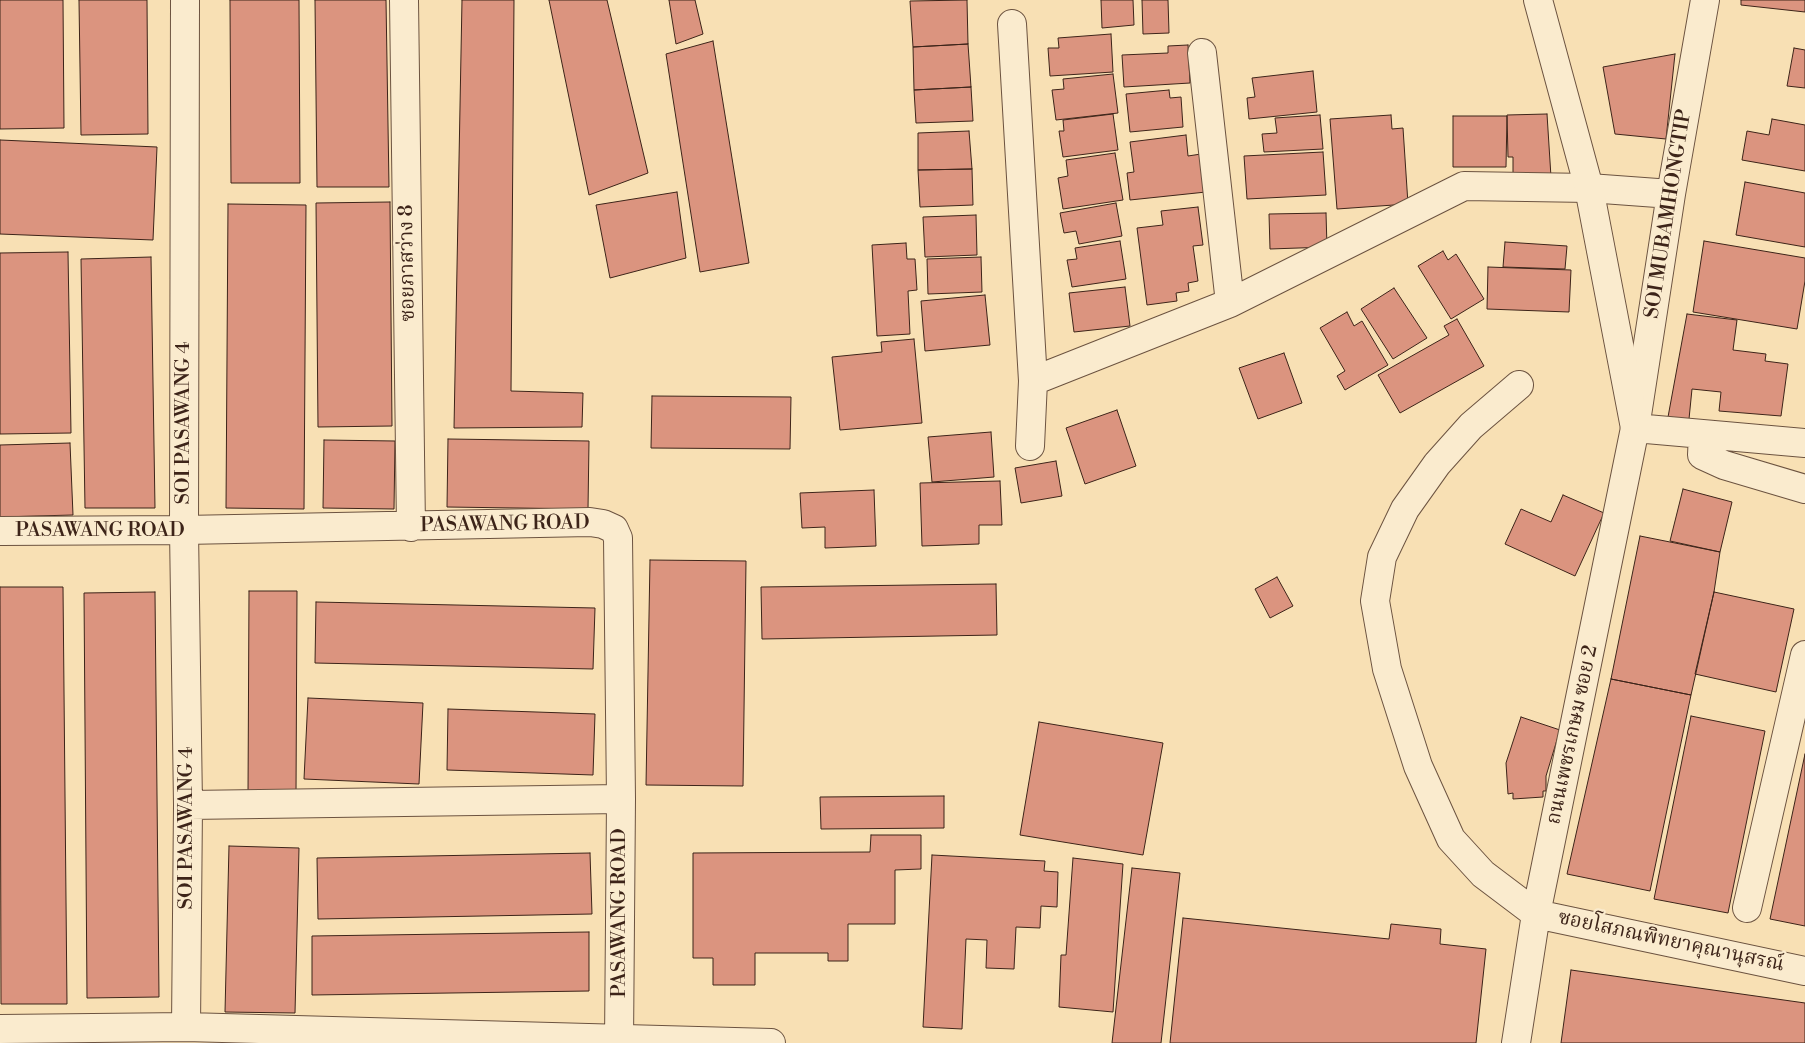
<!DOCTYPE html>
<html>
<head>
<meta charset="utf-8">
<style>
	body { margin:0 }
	canvas { display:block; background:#f8e0b4 }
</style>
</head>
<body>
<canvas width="1805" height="1043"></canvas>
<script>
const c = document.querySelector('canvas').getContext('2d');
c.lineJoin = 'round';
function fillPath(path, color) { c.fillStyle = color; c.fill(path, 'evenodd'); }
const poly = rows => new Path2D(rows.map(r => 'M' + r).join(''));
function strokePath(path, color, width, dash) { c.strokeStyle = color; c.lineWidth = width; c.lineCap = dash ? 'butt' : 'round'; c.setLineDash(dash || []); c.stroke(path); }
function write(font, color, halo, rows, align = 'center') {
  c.font = font + ' "Libre Bodoni","Noto Serif Thai",serif'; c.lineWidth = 4.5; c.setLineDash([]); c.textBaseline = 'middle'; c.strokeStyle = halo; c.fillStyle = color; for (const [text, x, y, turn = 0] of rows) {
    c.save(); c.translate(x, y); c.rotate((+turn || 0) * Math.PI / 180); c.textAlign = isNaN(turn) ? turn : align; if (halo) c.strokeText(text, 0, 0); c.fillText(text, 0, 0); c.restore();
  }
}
const building = poly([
	[0,0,63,0,64,128,0,129,0,0],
	[79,0,147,0,148,134,81,135,79,0],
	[230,0,299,0,300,183,231,183,230,0],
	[315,0,386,0,389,187,317,187,315,0],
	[462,0,514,0,511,391,583,393,582,427,454,428,462,0],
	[549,0,607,0,648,173,589,195,549,0],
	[669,0,695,0,703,34,676,44,669,0],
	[967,0,968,44,913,47,910,1,967,0],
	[1101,0,1133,0,1134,25,1102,28,1101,0],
	[1142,0,1168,0,1169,33,1143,34,1142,0],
	[1741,0,1805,0,1805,12,1741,5,1741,0],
	[1111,34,1113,72,1050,76,1048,48,1059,48,1058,38,1111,34],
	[713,41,749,263,700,272,666,54,713,41],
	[968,44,971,87,914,90,913,47,968,44],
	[1188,45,1190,83,1124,87,1122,55,1168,53,1168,46,1188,45],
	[1794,48,1805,50,1805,88,1787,86,1794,48],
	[1675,54,1666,139,1615,134,1603,67,1675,54],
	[1313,71,1317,112,1249,119,1247,98,1255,97,1252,78,1313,71],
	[1113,74,1118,113,1056,120,1052,90,1064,89,1063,79,1113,74],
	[971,87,973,121,916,123,914,90,971,87],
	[1169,90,1170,98,1181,97,1183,127,1130,132,1126,94,1169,90],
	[1113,114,1118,150,1063,157,1059,131,1064,131,1063,120,1113,114],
	[1547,114,1551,177,1513,178,1513,157,1508,157,1507,115,1547,114],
	[1320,115,1323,149,1264,152,1262,134,1277,133,1275,118,1320,115],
	[1391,115,1392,129,1403,128,1408,204,1337,209,1330,119,1391,115],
	[1453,116,1507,116,1506,167,1453,167,1453,116],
	[1772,119,1805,125,1805,171,1742,160,1747,131,1769,135,1772,119],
	[969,131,972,169,918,170,918,133,969,131],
	[1186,135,1188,156,1201,154,1206,192,1130,200,1127,173,1134,172,1130,142,1186,135],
	[0,140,157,147,153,240,0,234,0,140],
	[1323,152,1326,195,1247,199,1244,156,1323,152],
	[1115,153,1123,200,1063,209,1058,178,1068,176,1066,160,1115,153],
	[972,169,973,205,920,207,918,170,972,169],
	[1745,182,1805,193,1805,247,1736,235,1745,182],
	[677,192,686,258,610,278,596,205,677,192],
	[390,202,392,426,318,427,316,203,390,202],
	[1116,203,1122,236,1079,244,1076,231,1064,233,1060,213,1116,203],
	[228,204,306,205,304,509,226,508,228,204],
	[1198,207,1203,245,1193,246,1198,281,1188,283,1189,291,1176,293,1177,301,1147,305,1137,228,1163,225,1161,211,1198,207],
	[1326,213,1327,247,1270,249,1269,214,1326,213],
	[976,215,977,255,925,257,923,217,976,215],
	[1120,241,1126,279,1072,287,1067,260,1077,259,1075,248,1120,241],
	[1704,241,1805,258,1805,281,1797,329,1693,312,1704,241],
	[1505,242,1567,246,1565,269,1503,267,1505,242],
	[906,243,907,259,915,259,917,290,908,291,910,334,877,336,872,245,906,243],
	[1443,251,1448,260,1456,254,1484,299,1451,319,1418,266,1443,251],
	[68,252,71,433,0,434,0,253,68,252],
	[151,257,155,508,85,508,81,259,151,257],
	[981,257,982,292,928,294,927,259,981,257],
	[1488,267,1571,270,1569,312,1487,309,1488,267],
	[1125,287,1130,326,1074,332,1069,293,1125,287],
	[1394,288,1427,338,1393,359,1361,309,1394,288],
	[985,295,990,345,925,351,921,301,985,295],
	[1347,312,1354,326,1362,321,1388,365,1345,390,1337,376,1345,371,1320,328,1347,312],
	[1687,314,1737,320,1733,350,1766,354,1765,361,1788,364,1781,416,1719,411,1721,392,1692,389,1689,419,1668,417,1687,314],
	[1457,319,1484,366,1400,413,1378,375,1449,335,1444,326,1457,319],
	[914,339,922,423,840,430,832,357,882,352,881,342,914,339],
	[1284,353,1302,403,1258,419,1239,368,1284,353],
	[652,396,791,397,790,449,651,448,652,396],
	[1117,410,1136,466,1085,484,1066,428,1117,410],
	[991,432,994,477,932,482,928,437,991,432],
	[448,439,589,441,588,509,447,507,448,439],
	[324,440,395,441,394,509,323,508,324,440],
	[70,443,73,515,0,517,0,445,70,443],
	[1056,461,1062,496,1021,503,1015,468,1056,461],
	[1000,481,1002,525,979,525,979,544,922,546,920,483,1000,481],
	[1683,489,1732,502,1720,552,1670,541,1683,489],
	[874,490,876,546,825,548,825,527,802,528,800,493,874,490],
	[1563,495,1604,513,1575,576,1505,544,1521,509,1551,522,1563,495],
	[1640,536,1720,552,1714,592,1691,695,1611,679,1640,536],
	[650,560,746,561,743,786,646,785,650,560],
	[1277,577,1293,606,1270,618,1255,589,1277,577],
	[996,584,997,635,762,639,761,587,996,584],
	[0,587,63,587,67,1004,1,1004,0,587],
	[249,591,297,591,296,794,248,794,249,591],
	[155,592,159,997,87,998,84,593,155,592],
	[1714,592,1794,609,1776,692,1695,674,1714,592],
	[316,602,595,608,593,669,315,663,316,602],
	[1611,679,1691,695,1650,891,1567,874,1611,679],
	[308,698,423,703,419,784,304,779,308,698],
	[448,709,595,714,593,775,447,770,448,709],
	[1691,716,1765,731,1728,913,1654,899,1691,716],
	[1521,717,1560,730,1546,776,1546,791,1543,791,1543,797,1513,799,1513,793,1508,794,1506,763,1521,717],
	[1039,722,1163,743,1143,855,1020,835,1039,722],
	[1805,754,1805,926,1770,919,1805,754],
	[944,796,944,828,821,829,820,797,944,796],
	[871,835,921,835,921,869,895,870,895,924,848,924,848,961,828,961,828,953,755,953,755,985,713,985,713,958,693,958,693,853,870,852,871,835],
	[229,846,299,848,295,1013,225,1012,229,846],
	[590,853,592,914,318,919,317,858,590,853],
	[932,855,1045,861,1044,871,1058,872,1057,907,1041,906,1040,928,1016,927,1014,969,986,968,987,940,966,939,962,1029,923,1027,932,855],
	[1073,858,1123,864,1113,1012,1059,1007,1061,955,1066,955,1073,858],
	[1132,868,1180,873,1161,1043,1112,1043,1132,868],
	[1183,918,1389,939,1391,924,1441,929,1440,944,1486,949,1476,1043,1170,1043,1183,918],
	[589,932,589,991,312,995,312,936,589,932],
	[1571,970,1805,1003,1805,1043,1561,1043,1571,970]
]);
fillPath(building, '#db947f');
strokePath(building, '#3d2419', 1);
const minor = poly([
	[185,0,184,530,188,805,186,1027],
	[404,0,411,527],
	[1012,24,1033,381,1030,446],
	[1202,53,1230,303],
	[1033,381,1230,303,1464,186,1589,188,1671,194],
	[1519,385,1471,426,1437,464,1405,509,1382,557,1375,601,1387,669,1418,766,1451,839,1483,874,1536,914,1805,971],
	[1635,428,1805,443],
	[1703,434,1702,455,1724,465,1805,489],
	[0,531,184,530,590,522,603,524,614,529,618,538,621,799,619,1043],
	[188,805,621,799],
	[1747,908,1805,655],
	[0,1029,186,1027,771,1043],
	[1516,1043,1536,914,1635,428,1671,194,1705,0]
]);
const tertiary = poly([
	[1538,0,1589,188,1635,428]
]);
strokePath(minor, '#6c5340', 30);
strokePath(tertiary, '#6c5340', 30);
strokePath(minor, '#faebce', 28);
strokePath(tertiary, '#faebce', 28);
write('20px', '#3d2419', '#faebce', [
	["SOI MUBAMHONGTIP",1669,214,-81],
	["ซอยภาสว่าง 8",408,263,-91],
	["SOI PASAWANG 4",184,423,-90],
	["PASAWANG ROAD",505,525,-1],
	["PASAWANG ROAD",100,531],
	["ถนนเพชรเกษม ซอย 2",1573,735,-78],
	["SOI PASAWANG 4",187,828,-90],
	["PASAWANG ROAD",620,913,-90],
	["ซอยโสภณพิทยาคุณานุสรณ์",1671,942,12]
]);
</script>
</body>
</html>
